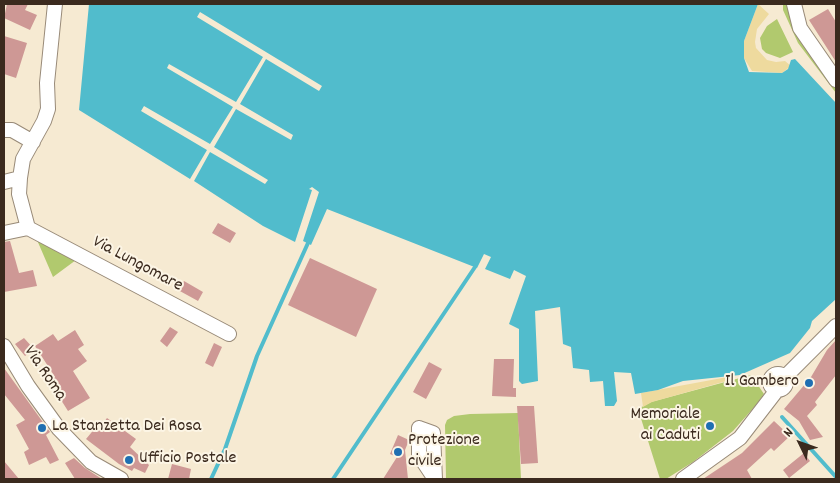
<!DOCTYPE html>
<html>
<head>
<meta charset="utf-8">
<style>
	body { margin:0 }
	#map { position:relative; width:840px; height:483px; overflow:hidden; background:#f6ead2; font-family:Dekko,sans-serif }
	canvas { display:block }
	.frame { position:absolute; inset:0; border:5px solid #3b2a1e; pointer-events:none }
	.north { position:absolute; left:775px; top:418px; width:50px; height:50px; -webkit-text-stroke:4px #fcf5e5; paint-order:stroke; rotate:312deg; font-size:14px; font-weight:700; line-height:20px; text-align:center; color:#3b2a1e }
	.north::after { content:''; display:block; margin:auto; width:18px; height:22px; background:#3b2a1e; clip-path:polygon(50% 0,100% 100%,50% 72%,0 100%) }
</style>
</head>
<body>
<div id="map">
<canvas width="840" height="483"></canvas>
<div class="frame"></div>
<div class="north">N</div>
</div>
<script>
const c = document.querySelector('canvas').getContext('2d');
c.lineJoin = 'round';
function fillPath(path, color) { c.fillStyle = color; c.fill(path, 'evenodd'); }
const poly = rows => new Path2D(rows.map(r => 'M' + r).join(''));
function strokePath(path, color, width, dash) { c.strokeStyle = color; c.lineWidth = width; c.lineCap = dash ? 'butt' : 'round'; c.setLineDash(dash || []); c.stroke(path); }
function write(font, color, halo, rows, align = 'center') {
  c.font = font + ' Dekko,sans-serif'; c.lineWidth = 4; c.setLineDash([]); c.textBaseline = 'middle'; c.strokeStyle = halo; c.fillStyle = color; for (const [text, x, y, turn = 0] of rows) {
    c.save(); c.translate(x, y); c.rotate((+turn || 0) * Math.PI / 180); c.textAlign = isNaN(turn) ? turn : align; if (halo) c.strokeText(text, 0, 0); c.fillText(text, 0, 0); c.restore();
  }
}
fillPath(poly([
	[783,4,792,4,836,85,836,93,798,43,783,10],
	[777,19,793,52,780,58,766,53,762,49,760,38,767,26],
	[37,240,76,260,53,277],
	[751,375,764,394,756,405,733,431,693,462,666,479,660,479,638,409,651,402],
	[518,413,521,479,446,479,445,425,447,420,454,416,470,414]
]), '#b1c96e');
fillPath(poly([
	[758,4,769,14,757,29,755,42,756,48,767,60,776,62,785,61,791,66,782,73,752,71,744,58,744,41],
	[733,376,730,380,652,402,643,407,641,393]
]), '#eeda9e');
fillPath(poly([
	[89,4,758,4,744,41,744,58,749,72,782,73,788,69,791,60,795,59,836,103,836,299,812,321,810,328,790,353,740,375,683,381,658,390,635,394,631,373,614,372,617,401,614,406,605,406,603,381,590,382,589,370,573,368,571,347,563,344,560,307,535,311,538,381,522,384,519,381,519,329,509,324,526,276,514,270,510,279,485,269,491,257,484,254,477,268,327,209,311,245,303,241,319,192,312,187,309,189,312,190,295,242,263,226,194,181,210,152,265,184,268,180,214,147,236,109,291,140,293,135,240,104,266,59,319,91,322,86,200,12,197,17,263,57,236,102,169,64,167,68,233,107,210,144,144,106,141,111,207,150,190,179,79,110]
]), '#51bccc');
strokePath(poly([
	[782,417,836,477],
	[211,479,225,449,257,356,308,243],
	[333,479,475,267]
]), '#51bccc', 4);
fillPath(poly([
	[7,4,28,4,25,10,37,15,30,30,4,18],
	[828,9,836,22,836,62,809,20],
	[4,36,27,43,16,78,4,74],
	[218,223,236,233,230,243,212,233],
	[10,241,19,273,33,270,37,286,4,292,4,242],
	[310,258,377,289,356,337,288,305],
	[184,281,203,292,198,301,178,290],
	[170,327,178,332,167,347,160,341],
	[75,330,84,345,78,349,87,361,73,371,90,398,68,411,49,381,55,377,35,346,53,334,58,341],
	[24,338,34,349,25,356,15,344],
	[836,340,836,375,815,402,817,405,807,416,823,437,810,440,799,421,784,409,811,377,827,350],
	[214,343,222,347,213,367,205,363],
	[494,359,514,359,513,388,516,388,516,397,492,396],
	[429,362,442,369,426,399,413,392],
	[4,368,50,432,46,435,59,460,50,464,46,457,29,465,24,452,29,449,16,425,25,420,4,394],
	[517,406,534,406,538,463,521,464],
	[107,418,136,439,130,447,149,465,145,473,134,468,132,471,119,464,86,439,96,427,99,429],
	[774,421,790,436,774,451,771,448,747,470,752,479,703,479,742,453],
	[398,435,409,440,405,450,408,479,383,479,397,457,390,454],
	[804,453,810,461,789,478,783,470],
	[74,458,85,468,102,479,75,479,65,463],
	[4,461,19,479,4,479],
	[172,464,191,469,189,479,168,479]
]), '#ce9895');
const minor = poly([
	[794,4,800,28,836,80],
	[4,130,12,130,33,142],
	[4,182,20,178],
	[28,228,19,194,20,178,23,159,44,121,48,109,47,83,55,4],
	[4,233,28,228,229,334],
	[4,346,28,386,59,429,91,462,121,479],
	'770 382a8 8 0 1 1 16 0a8 8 0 1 1-16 0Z',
	[785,377,836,326],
	[419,428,433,433,435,479,419,455,419,428],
	[683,479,740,438,777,390]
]);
strokePath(minor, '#988a78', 16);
strokePath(minor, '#fff', 14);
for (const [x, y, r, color] of [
	[809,383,5,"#1f6fb2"],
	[710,426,5,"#1f6fb2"],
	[42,428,5,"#1f6fb2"],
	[398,452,5,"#1f6fb2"],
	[129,460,5,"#1f6fb2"]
]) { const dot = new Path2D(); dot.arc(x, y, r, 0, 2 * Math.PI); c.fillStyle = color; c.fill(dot); strokePath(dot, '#fcf5e5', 2); }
write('18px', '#3b2a1e', '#fcf5e5', [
	["Via Lungomare",137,265,28],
	["Via Roma",44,374,56]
]);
write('18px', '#3b2a1e', '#fcf5e5', [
	["Il Gambero",799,383,"right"],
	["Memoriale",700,416,"right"],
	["ai Caduti",700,437,"right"],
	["La Stanzetta Dei Rosa",52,428],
	["Protezione",408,442],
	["civile",408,463],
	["Ufficio Postale",139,460]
], 'left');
</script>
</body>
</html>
